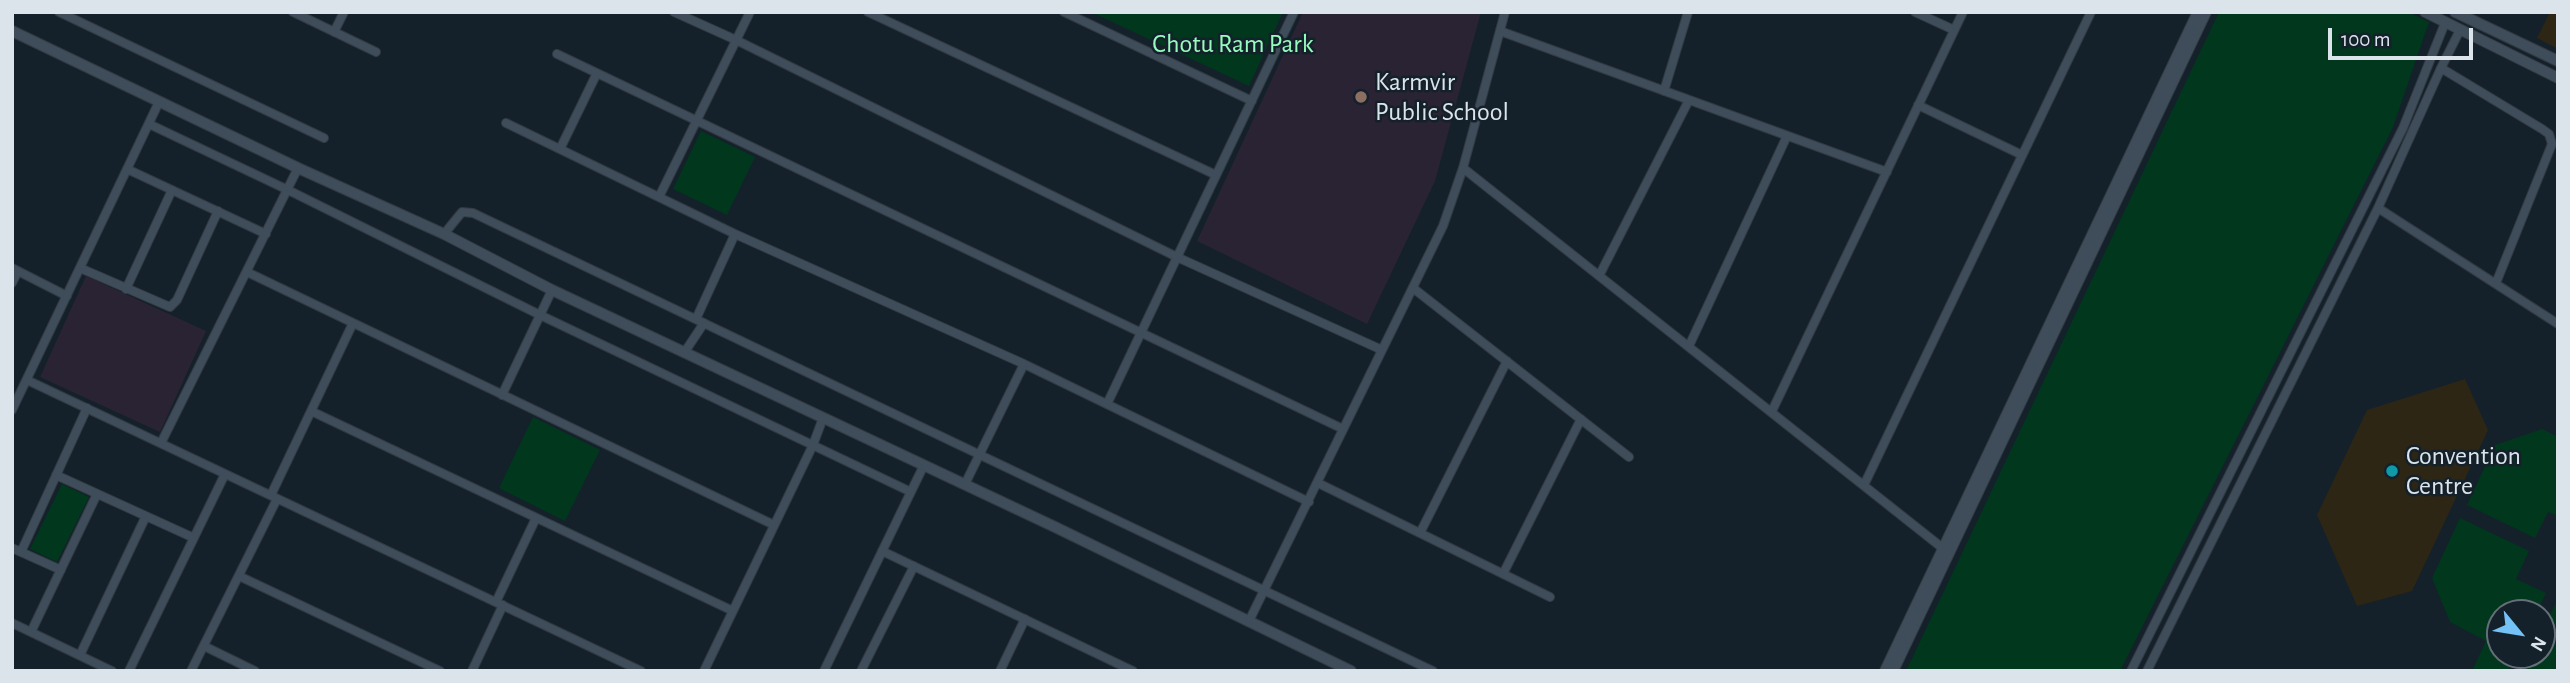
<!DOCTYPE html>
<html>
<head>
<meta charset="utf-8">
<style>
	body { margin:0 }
	#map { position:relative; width:2570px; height:683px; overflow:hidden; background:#14212b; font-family:"Alegreya Sans",sans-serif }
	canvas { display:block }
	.frame { position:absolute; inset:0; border:14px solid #dbe4eb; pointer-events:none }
	.north { position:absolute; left:2486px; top:599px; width:70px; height:70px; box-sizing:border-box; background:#14212b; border:2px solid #646f78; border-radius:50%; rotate:120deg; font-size:19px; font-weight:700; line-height:28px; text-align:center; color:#dbe4eb }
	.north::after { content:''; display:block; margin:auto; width:24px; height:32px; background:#73c1f5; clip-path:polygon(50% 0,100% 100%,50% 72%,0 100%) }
	.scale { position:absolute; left:2328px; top:28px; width:145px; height:32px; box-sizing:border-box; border:4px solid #dbe4eb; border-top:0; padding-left:9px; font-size:21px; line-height:24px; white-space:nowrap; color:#dbe4eb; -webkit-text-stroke:5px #14212b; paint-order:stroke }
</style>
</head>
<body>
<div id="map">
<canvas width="2570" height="683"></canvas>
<div class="frame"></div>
<div class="north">N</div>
<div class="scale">100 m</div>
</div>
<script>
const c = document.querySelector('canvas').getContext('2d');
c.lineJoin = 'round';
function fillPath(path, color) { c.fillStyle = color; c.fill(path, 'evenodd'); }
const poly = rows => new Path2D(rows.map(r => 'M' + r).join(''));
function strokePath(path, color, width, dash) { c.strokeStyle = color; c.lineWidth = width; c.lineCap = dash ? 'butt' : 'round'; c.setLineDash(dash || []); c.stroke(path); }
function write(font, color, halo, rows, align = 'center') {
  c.font = font + ' "Alegreya Sans",sans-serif'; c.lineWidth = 5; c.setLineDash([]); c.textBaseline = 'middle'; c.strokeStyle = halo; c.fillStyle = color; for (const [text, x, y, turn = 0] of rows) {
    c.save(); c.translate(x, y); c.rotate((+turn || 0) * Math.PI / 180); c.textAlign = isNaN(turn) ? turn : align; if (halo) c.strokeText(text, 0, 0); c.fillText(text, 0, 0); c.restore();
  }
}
fillPath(poly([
	[2550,12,2558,12,2558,49,2537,38],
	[2465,379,2488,430,2412,591,2357,606,2317,515,2367,410]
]), '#2d2615');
fillPath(poly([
	[1303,12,1481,12,1435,181,1367,324,1197,241],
	[86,276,206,331,160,432,40,377]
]), '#2a2333');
fillPath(poly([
	[1091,12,1283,12,1249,86],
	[2219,12,2408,12,2429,22,2393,127,2120,671,1906,671],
	[701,131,755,157,727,215,673,189],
	[533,417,600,450,565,521,499,488],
	[2542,429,2558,437,2558,516,2548,512,2535,538,2467,505,2495,445],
	[62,484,89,497,57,562,30,549],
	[2460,518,2529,551,2516,579,2546,593,2536,613,2500,613,2500,655,2516,655,2508,671,2472,671,2486,641,2450,622,2432,578],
	[2558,599,2558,671,2523,671,2531,655,2542,655,2542,631]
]), '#00371d');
const minor = poly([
	[59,12,324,138],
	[293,12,376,52],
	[674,12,736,40,1179,258,1382,350],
	[868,12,1216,175],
	[1064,12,1252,101],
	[1915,12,1954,30],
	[1500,31,1887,172],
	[334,32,344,12],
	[557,54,1343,429],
	[2441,68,2542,129,2549,134,2552,144,2496,283],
	[1664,91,1688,12],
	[1918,105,2022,155],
	[506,123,735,234,1024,364,1309,502],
	[149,124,288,190,540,315,911,492],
	[560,149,597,73],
	[1463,168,1945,550],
	[127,169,266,234],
	[659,197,750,12],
	[2378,208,2558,324],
	[444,234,462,212,473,213,1433,671],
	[12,268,67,296],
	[80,268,170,307,177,300,218,211],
	[247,272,774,525],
	[1599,276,1689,100],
	[12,283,18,271],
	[1413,288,1629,457],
	[126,289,172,190],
	[696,319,735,234],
	[1689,346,1787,136],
	[684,353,704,323],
	[27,380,641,671],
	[502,395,552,290],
	[1107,404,1294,12],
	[12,410,159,102],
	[311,411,733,611],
	[1772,411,1963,12],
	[161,443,298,168],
	[56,475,194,538],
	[1318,483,1550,597],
	[965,484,1024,364],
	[1864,485,2091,12],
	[271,495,353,323],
	[1420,533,1507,361],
	[12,548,61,570],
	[882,551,1133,671],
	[21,552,87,408],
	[1503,574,1581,419],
	[239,576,440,671],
	[496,602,536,518],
	[1249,621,1443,226,1463,168,1505,12],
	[12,623,112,671],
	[31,632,97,494],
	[204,646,255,671],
	[80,655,146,516],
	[129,671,225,474],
	[191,671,277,499],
	[472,671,503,605],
	[704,671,813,445,823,418],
	[824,671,924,465],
	[861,671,914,566],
	[1000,671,1025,619],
	[2131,671,2403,128,2445,23],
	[2147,671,2378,208,2441,68,2460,30]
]);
const tertiary = poly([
	[2425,12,2558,78],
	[2455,12,2558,61],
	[12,31,298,168,444,234,552,290,1055,527,1351,671],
	[1885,671,2198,12],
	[1893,671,2206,12]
]);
strokePath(minor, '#323a43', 10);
strokePath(tertiary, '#323a43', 12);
strokePath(minor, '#3e4d59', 8);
strokePath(tertiary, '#3e4d59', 10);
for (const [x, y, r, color] of [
	[1361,97,7,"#8d6e63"],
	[2392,471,7,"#0f9aa8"]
]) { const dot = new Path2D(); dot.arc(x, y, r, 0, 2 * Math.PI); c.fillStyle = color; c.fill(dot); strokePath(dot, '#14212b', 2.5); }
write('26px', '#97fabe', '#14212b', [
	["Chotu Ram Park",1233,44]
]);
write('26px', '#dbe4eb', '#14212b', [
	["Karmvir",1375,82],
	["Public School",1375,112],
	["Convention",2406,456],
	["Centre",2406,486]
], 'left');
</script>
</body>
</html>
